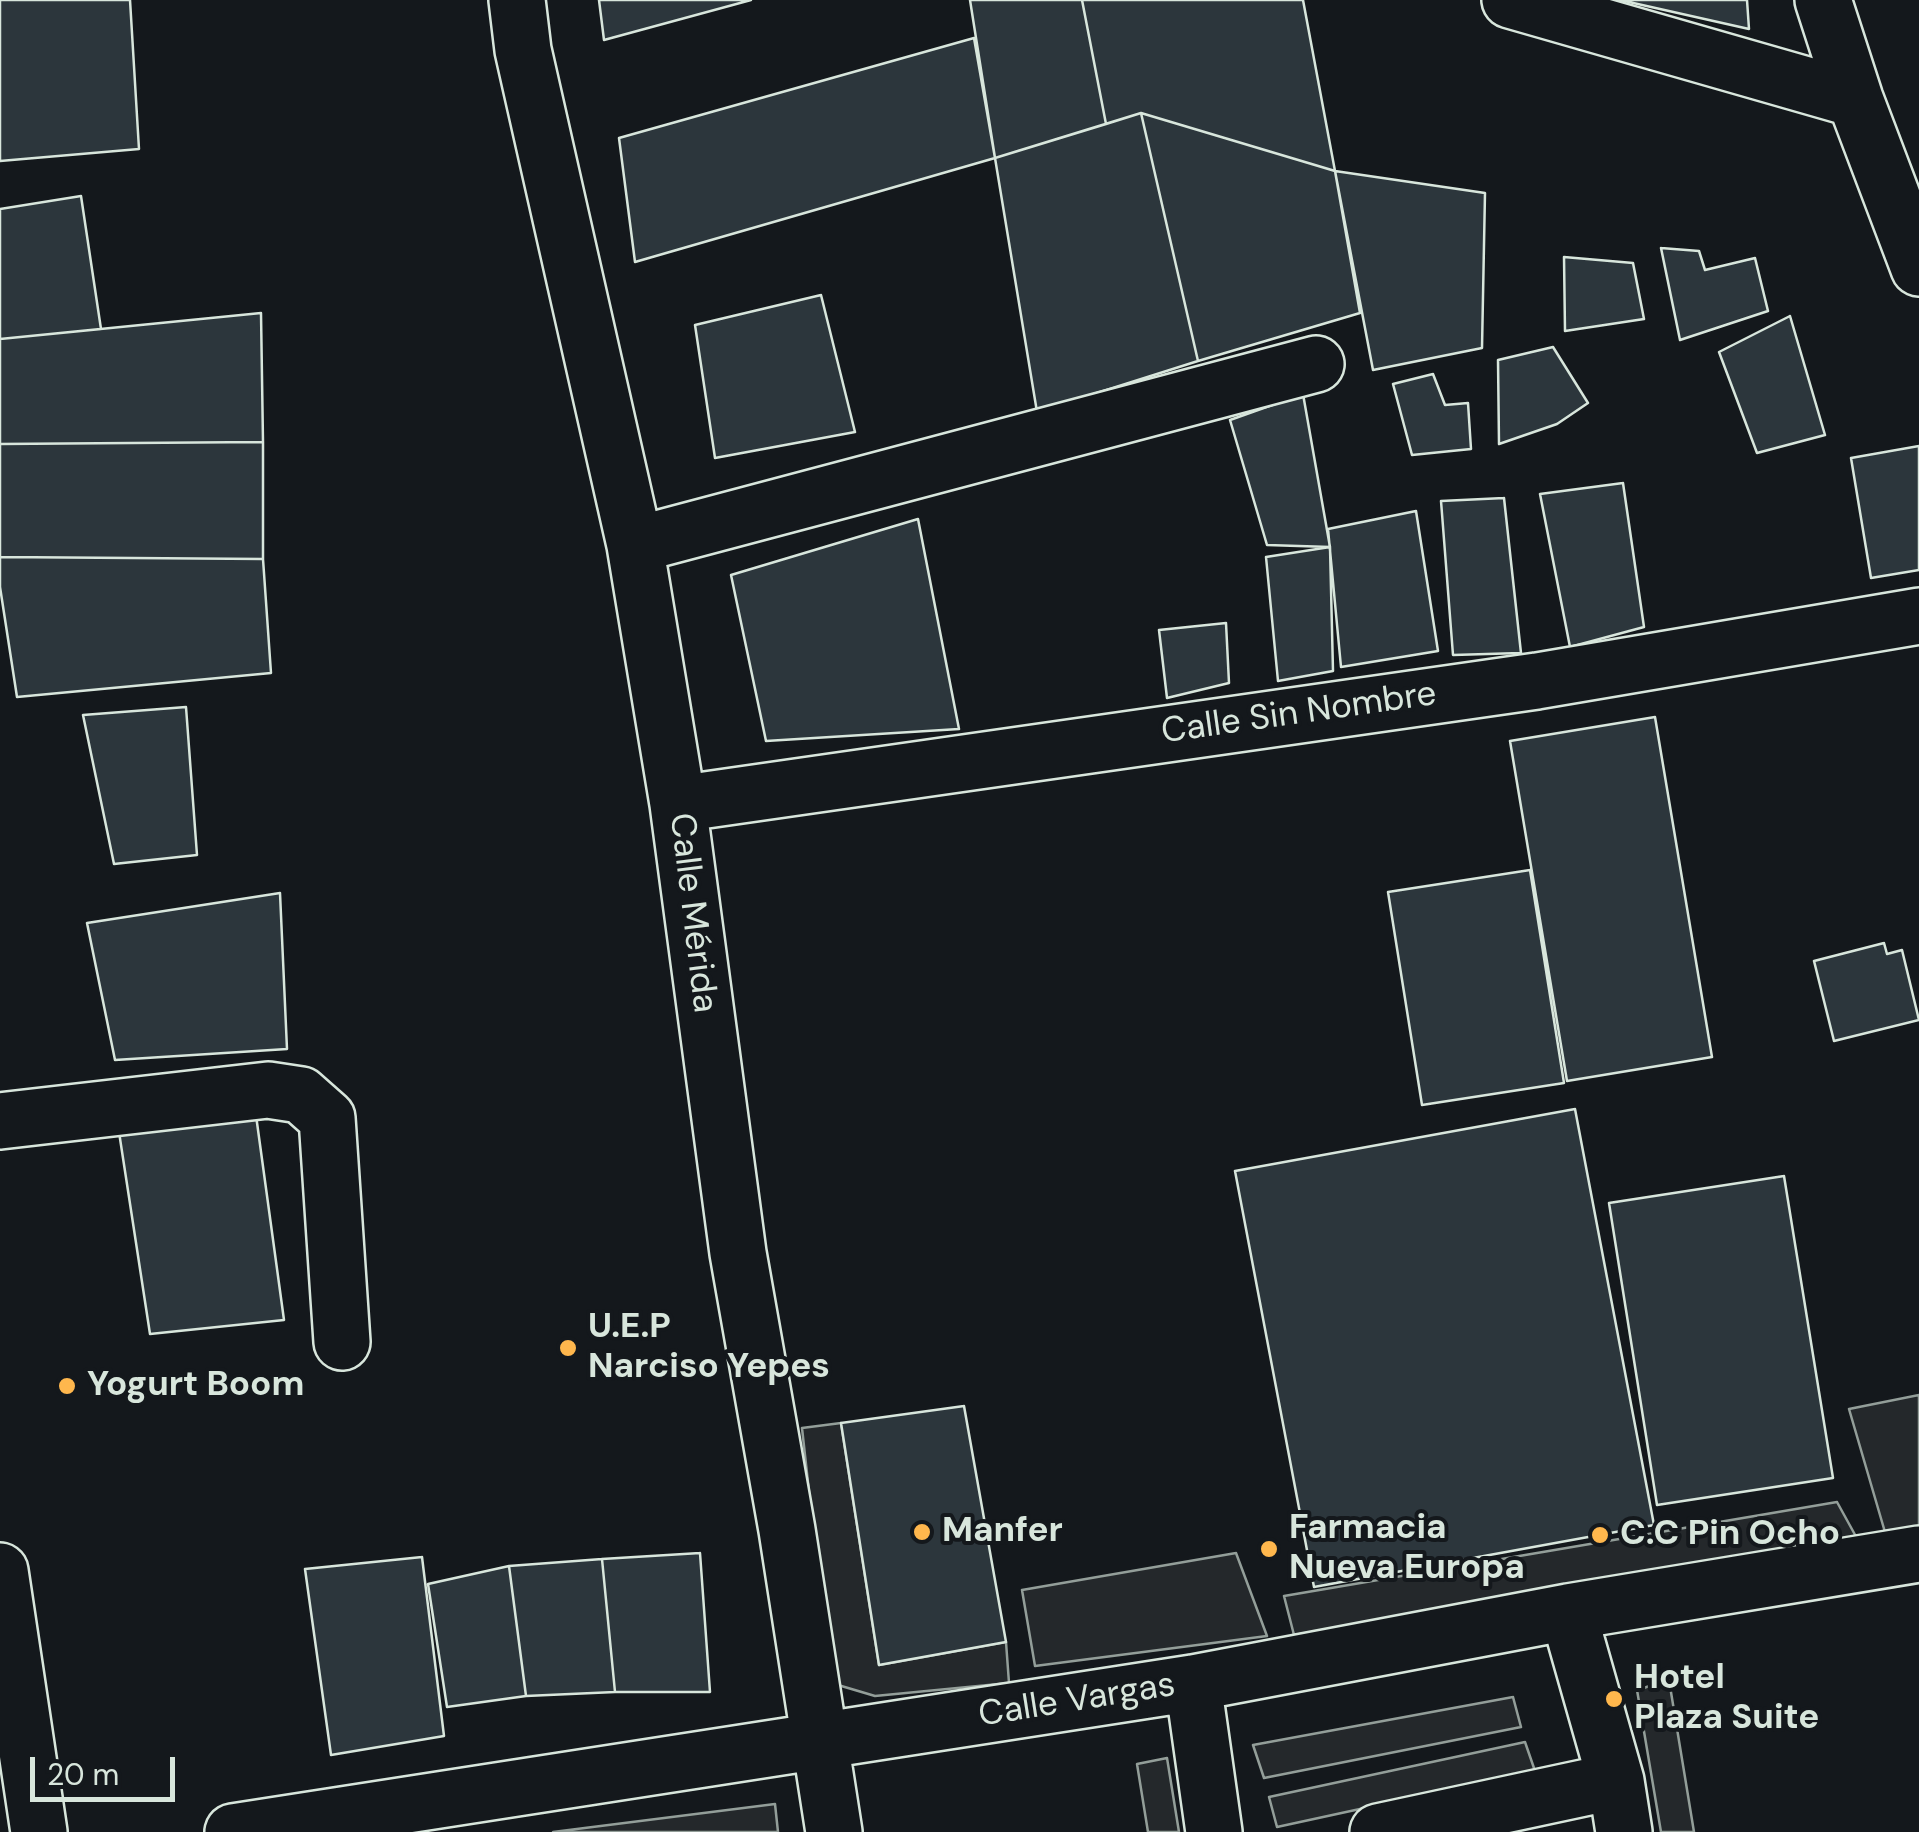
<!DOCTYPE html>
<html>
<head>
<meta charset="utf-8">
<style>
	body { margin:0 }
	#map { position:relative; width:1919px; height:1832px; overflow:hidden; background:#14181c; font-family:"DM Sans",sans-serif }
	canvas { display:block }
	.scale { position:absolute; left:30px; top:1757px; width:145px; height:45px; box-sizing:border-box; border:5px solid #d8e6dc; border-top:0; padding-left:12px; font-size:30px; line-height:35px; white-space:nowrap; color:#d8e6dc; -webkit-text-stroke:8px #14181c; paint-order:stroke }
</style>
</head>
<body>
<div id="map">
<canvas width="1919" height="1832"></canvas>
<div class="scale">20 m</div>
</div>
<script>
const c = document.querySelector('canvas').getContext('2d');
c.lineJoin = 'round';
function fillPath(path, color) { c.fillStyle = color; c.fill(path, 'evenodd'); }
const poly = rows => new Path2D(rows.map(r => 'M' + r).join(''));
function strokePath(path, color, width, dash) { c.strokeStyle = color; c.lineWidth = width; c.lineCap = dash ? 'butt' : 'round'; c.setLineDash(dash || []); c.stroke(path); }
function write(font, color, halo, rows, align = 'center') {
  c.font = font + ' "DM Sans",sans-serif'; c.lineWidth = 8; c.setLineDash([]); c.textBaseline = 'middle'; c.strokeStyle = halo; c.fillStyle = color; for (const [text, x, y, turn = 0] of rows) {
    c.save(); c.translate(x, y); c.rotate((+turn || 0) * Math.PI / 180); c.textAlign = isNaN(turn) ? turn : align; if (halo) c.strokeText(text, 0, 0); c.fillText(text, 0, 0); c.restore();
  }
}
const parking = poly([
	[1919,1395,1919,1534,1887,1539,1849,1409,1919,1395],
	[841,1423,879,1665,1006,1642,1009,1683,875,1696,838,1685,826,1646,802,1428,841,1423],
	[1837,1502,1859,1542,1294,1635,1284,1596,1837,1502],
	[1236,1553,1267,1636,1035,1666,1022,1590,1236,1553],
	[1669,1680,1694,1832,1661,1832,1637,1690,1669,1680],
	[1513,1697,1521,1727,1264,1778,1253,1745,1513,1697],
	[1525,1742,1535,1771,1277,1827,1269,1797,1525,1742],
	[1167,1758,1179,1832,1148,1832,1137,1764,1167,1758],
	[775,1804,778,1832,553,1832,775,1804]
]);
fillPath(parking, '#24282b');
strokePath(parking, '#939e99', 2.5);
const building = poly([
	[0,0,130,0,139,149,0,161,0,0],
	[599,0,751,0,604,40,599,0],
	[970,0,1082,0,1106,124,995,158,970,0],
	[1082,0,1303,0,1335,171,1141,113,1106,124,1082,0],
	[1620,0,1747,0,1749,29,1620,0],
	[974,38,995,158,635,262,619,138,974,38],
	[1141,113,1198,361,1037,412,995,158,1141,113],
	[1141,113,1335,171,1360,313,1198,361,1141,113],
	[1335,171,1485,193,1482,348,1373,370,1335,171],
	[81,196,101,329,0,339,0,209,81,196],
	[1661,248,1699,251,1705,270,1755,258,1768,311,1680,340,1661,248],
	[1564,257,1633,263,1644,319,1565,331,1564,257],
	[821,295,855,432,715,458,695,325,821,295],
	[261,313,263,442,0,444,0,339,261,313],
	[1790,316,1825,435,1757,453,1719,352,1790,316],
	[1553,347,1588,403,1557,424,1499,444,1498,360,1553,347],
	[1433,374,1445,405,1468,403,1471,449,1412,455,1393,384,1433,374],
	[1303,394,1330,547,1267,545,1230,420,1303,394],
	[263,442,263,559,0,557,0,444,263,442],
	[1919,446,1919,570,1871,578,1851,458,1919,446],
	[1623,483,1644,627,1570,647,1540,494,1623,483],
	[1504,498,1521,653,1453,655,1441,501,1504,498],
	[1416,511,1438,651,1341,667,1328,529,1416,511],
	[918,519,959,729,766,741,731,575,918,519],
	[1330,547,1333,671,1278,681,1266,557,1330,547],
	[0,557,263,559,271,673,17,697,0,587,0,557],
	[1226,623,1229,683,1167,698,1159,630,1226,623],
	[186,707,197,855,114,864,83,715,186,707],
	[1655,717,1712,1057,1567,1081,1510,741,1655,717],
	[1530,870,1564,1083,1422,1105,1388,892,1530,870],
	[280,893,287,1049,115,1060,87,923,280,893],
	[1884,943,1887,954,1902,950,1919,1020,1834,1041,1814,961,1884,943],
	[255,1108,284,1320,150,1334,117,1119,255,1108],
	[1575,1109,1654,1525,1314,1587,1235,1171,1575,1109],
	[1784,1176,1833,1478,1657,1505,1609,1203,1784,1176],
	[964,1406,1006,1642,879,1665,841,1423,964,1406],
	[700,1553,710,1692,615,1692,602,1559,700,1553],
	[422,1557,444,1736,331,1755,305,1569,422,1557],
	[602,1559,615,1692,526,1696,509,1566,602,1559],
	[509,1566,526,1696,447,1707,428,1584,509,1566]
]);
fillPath(building, '#2c363c');
strokePath(building, '#d8e6dc', 2.5);
const minor = poly([
	[517,0,523,50,635,545,678,804,738,1253,787,1530,834,1832],
	[1510,0,1855,99],
	[1823,0,1855,99,1919,268],
	[635,545,1316,364],
	[678,804,1537,681,1919,616],
	[0,1121,268,1090,301,1095,327,1118,342,1342],
	[0,1571,39,1832],
	[1568,1612,1616,1781,1624,1832],
	[1193,1683,1214,1832],
	[233,1832,1193,1683,1568,1612,1919,1554],
	[1378,1832,1616,1781]
]);
strokePath(minor, '#d8e6dc', 60);
strokePath(minor, '#14181c', 55);
for (const [x, y, r, color] of [
	[568,1348,10,"#ffb74d"],
	[67,1386,10,"#ffb74d"],
	[922,1532,10,"#ffb74d"],
	[1600,1535,10,"#ffb74d"],
	[1269,1549,10,"#ffb74d"],
	[1614,1699,10,"#ffb74d"]
]) { const dot = new Path2D(); dot.arc(x, y, r, 0, 2 * Math.PI); c.fillStyle = color; c.fill(dot); strokePath(dot, '#14181c', 4); }
write('35px', '#d8e6dc', '#14181c', [
	["Calle Sin Nombre",1299,714,-8],
	["Calle Mérida",692,913,83],
	["Calle Vargas",1077,1701,-9]
]);
write('bold 35px', '#d8e6dc', '#14181c', [
	["U.E.P",588,1328],
	["Narciso Yepes",588,1368],
	["Yogurt Boom",87,1386],
	["Farmacia",1289,1529],
	["Nueva Europa",1289,1569],
	["Manfer",942,1532],
	["C.C Pin Ocho",1620,1535],
	["Hotel",1634,1679],
	["Plaza Suite",1634,1719]
], 'left');
</script>
</body>
</html>
